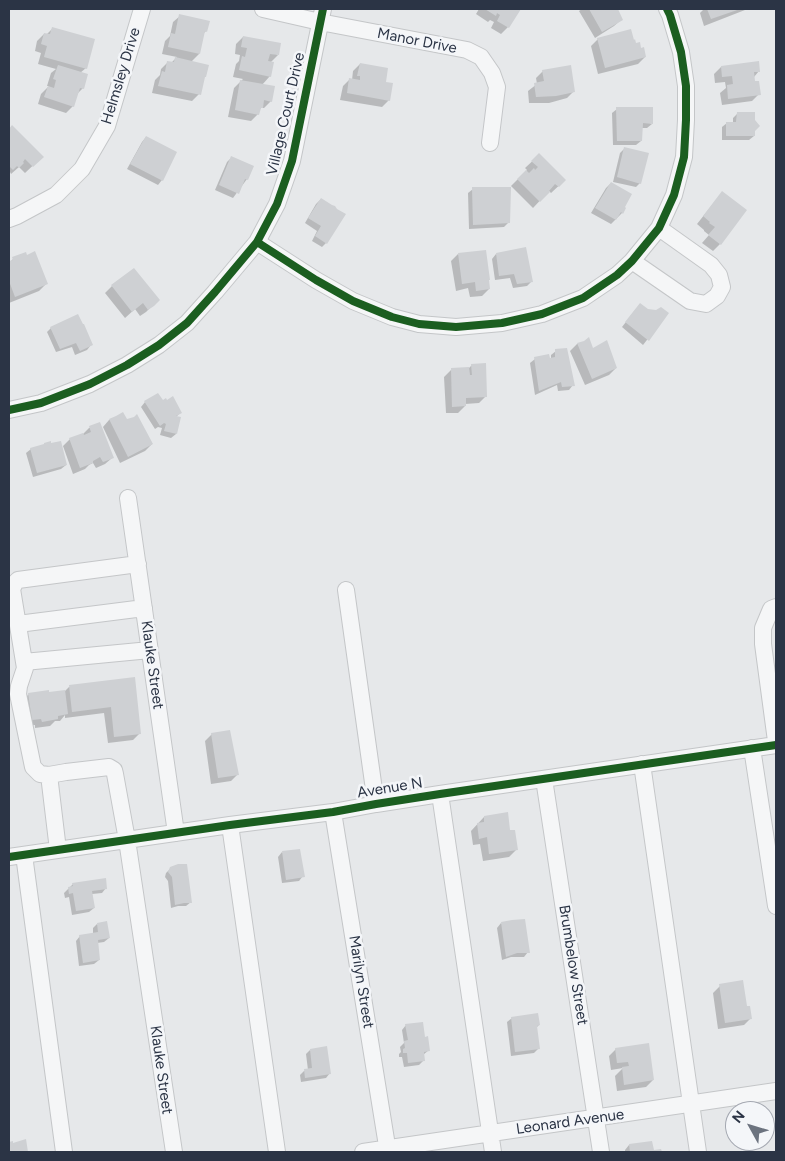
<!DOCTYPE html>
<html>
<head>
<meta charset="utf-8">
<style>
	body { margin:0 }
	#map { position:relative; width:785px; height:1161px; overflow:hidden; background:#e6e8ea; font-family:Figtree,sans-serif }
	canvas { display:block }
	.frame { position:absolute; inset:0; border:10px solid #2b3445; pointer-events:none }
	.north { position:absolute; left:725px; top:1101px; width:50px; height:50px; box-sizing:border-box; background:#f4f6f9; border:1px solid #a4a8b1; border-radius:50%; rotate:309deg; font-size:14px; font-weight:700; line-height:20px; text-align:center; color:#2b3445 }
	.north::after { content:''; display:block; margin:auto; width:18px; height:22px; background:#6c737f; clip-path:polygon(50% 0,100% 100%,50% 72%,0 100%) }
</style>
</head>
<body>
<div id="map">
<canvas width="785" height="1161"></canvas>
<div class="frame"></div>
<div class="north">N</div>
</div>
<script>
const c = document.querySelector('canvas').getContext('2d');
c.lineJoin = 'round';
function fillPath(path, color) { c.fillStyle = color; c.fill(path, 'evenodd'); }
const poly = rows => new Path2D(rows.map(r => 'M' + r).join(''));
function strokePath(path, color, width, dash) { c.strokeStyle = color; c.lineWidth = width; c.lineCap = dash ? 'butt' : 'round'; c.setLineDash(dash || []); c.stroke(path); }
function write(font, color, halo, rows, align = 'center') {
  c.font = font + ' Figtree,sans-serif'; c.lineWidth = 5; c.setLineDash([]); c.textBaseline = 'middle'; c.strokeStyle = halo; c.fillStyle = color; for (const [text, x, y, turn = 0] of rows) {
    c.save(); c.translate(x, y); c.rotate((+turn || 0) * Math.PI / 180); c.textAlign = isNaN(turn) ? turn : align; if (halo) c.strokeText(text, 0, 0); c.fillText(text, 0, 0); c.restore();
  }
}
fillPath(poly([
	[479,9,520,9,508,27,501,34,491,28,494,22,490,20,488,22,476,14],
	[582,9,616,9,621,20,614,26,595,38,579,11],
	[704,9,747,9,745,10,704,26,700,13],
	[180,16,206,31,203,34,199,54,191,62,203,79,199,94,192,101,152,93,155,80,160,75,161,69,168,62,171,63,177,57,162,54,165,41,170,36,173,22],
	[52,29,86,68,80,73,83,88,77,94,73,106,66,113,38,104,41,94,49,86,47,86,51,73,56,69,38,64,41,53,35,51,37,41,44,34,46,35],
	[243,37,278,55,270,63,270,76,262,85,271,101,264,108,261,108,259,110,258,114,251,121,228,117,234,88,243,79,233,77,236,64,239,61,240,55,235,54,236,44],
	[598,39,633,41,645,57,638,64,598,74,591,46],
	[360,64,384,83,389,100,382,107,340,100,343,86,350,79,352,80,353,71],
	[721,67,759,71,754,77,754,82,759,94,752,101,722,105,720,93,726,88,725,82,715,83,714,74],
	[543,71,574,91,567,98,549,103,529,103,528,91,537,84,536,78],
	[617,109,652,124,647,128,642,128,641,141,636,145,613,145,612,113],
	[738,113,754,131,754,136,749,140,722,140,722,127,727,123,733,123,733,118],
	[12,127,42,157,25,173,19,167,11,174,10,172,9,173,9,130],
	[146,137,162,180,158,185,127,169,142,142],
	[625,148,640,183,636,187,613,182,620,153],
	[539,155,565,180,551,193,549,191,533,208,511,186,527,170,525,168],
	[231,158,247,179,233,198,215,190,227,162],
	[611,183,623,207,625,208,622,213,611,224,591,213,606,188],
	[473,189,508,223,504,227,469,229,468,193],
	[321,199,326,243,322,247,312,241,317,231,305,223,316,204],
	[716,200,720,244,713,251,702,243,709,235,704,231,704,230,697,224],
	[458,254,488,281,489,289,482,296,470,297,468,288,456,291,451,261],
	[496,254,532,281,527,286,513,288,510,278,495,280,492,259],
	[13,259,46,284,39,291,9,303,9,263],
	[112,286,158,300,146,312,140,316,135,309,125,318,105,293],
	[636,309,647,310,668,313,643,345,622,327],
	[51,328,91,345,87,350,75,355,72,347,56,352,47,332],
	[585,342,592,349,616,368,609,375,585,385,570,351,577,344],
	[556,351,573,385,569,390,558,391,557,385,535,395,530,363,535,359,551,363,551,355],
	[472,365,486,396,479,403,465,404,465,406,458,413,446,413,444,377,451,370,468,369],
	[145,402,162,402,181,412,176,417,176,434,171,438,160,435,162,428,158,427,155,429,141,407],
	[117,418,126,420,152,444,145,451,120,463,103,427,109,420],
	[99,424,112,458,105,464,96,468,93,463,89,465,85,469,73,474,63,446,70,439,83,434,89,428],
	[31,449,66,465,61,469,33,477,26,453],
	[133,679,140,733,133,740,108,743,104,713,65,718,65,715,60,721,55,721,50,726,35,728,35,725,25,726,22,701,29,694,48,694,65,691,69,687],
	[212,734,238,774,231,781,211,784,205,741],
	[484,817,509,832,516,850,509,857,483,861,480,844,473,845,471,831],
	[282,852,303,876,299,881,282,883,278,857],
	[171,868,191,902,186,906,178,906,171,908,168,881,165,877,166,873],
	[73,884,106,888,102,893,92,894,94,908,89,912,72,915,69,897,65,898,64,893],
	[501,923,528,952,524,957,511,957,502,960,497,928],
	[97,924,109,938,104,942,97,943,99,960,94,964,79,966,76,941,80,936,93,934,93,928],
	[720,986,746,1008,751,1018,744,1025,718,1029,713,993],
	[512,1018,539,1025,536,1028,538,1049,534,1053,511,1056,507,1022],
	[406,1025,424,1038,429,1050,423,1055,424,1060,419,1065,404,1067,402,1057,399,1057,399,1054,401,1052,400,1047,404,1043,402,1030],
	[616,1049,653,1080,646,1087,617,1091,615,1076,623,1068,611,1070,609,1056],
	[310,1050,330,1073,326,1078,301,1082,300,1075,304,1071,308,1070,306,1054],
	[629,1145,652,1151,660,1150,661,1152,625,1152,625,1150]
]), '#0003');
fillPath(poly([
	[485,9,521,9,509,28,497,21,500,15,497,13,496,16],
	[589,9,618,9,623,20,602,32],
	[707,9,740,9,711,19],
	[179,14,210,21,207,32,205,31,200,54,168,47,171,33,175,34],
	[52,27,95,39,87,69,44,57,47,46,41,44,44,33,50,34],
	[631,29,634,40,635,39,636,43,640,42,641,48,644,47,646,57,605,68,597,38],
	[243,36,281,43,279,55,270,54,268,61,274,62,271,77,239,70,242,56,245,57,247,48,241,47],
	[175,57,209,65,206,77,205,77,201,95,158,86,162,71,165,72,167,61,174,62],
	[759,61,760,72,754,72,755,81,759,81,761,95,728,99,727,85,733,84,732,76,722,77,721,66],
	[360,63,388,68,386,82,393,83,390,101,347,93,349,78,360,80,360,76,357,76],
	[58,65,88,74,84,89,80,88,74,107,44,97,48,86,54,88,56,80,53,79],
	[571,65,575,92,556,96,536,97,534,83,544,81,542,70],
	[240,80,275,86,272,102,264,100,263,108,261,108,259,115,235,110],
	[616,107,653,107,653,124,643,123,642,141,617,141],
	[737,112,755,112,755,120,760,126,755,131,755,136,726,136,726,122,736,122],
	[12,125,44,157,33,167,25,159,23,162,24,163,19,168,17,166,13,170,9,166,9,129],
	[146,136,177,152,163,181,130,164],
	[624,147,649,153,641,184,617,177],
	[539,153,566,180,559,187,555,184,549,191,550,192,540,202,517,179,526,170,529,173,534,168,535,170,538,167,531,161],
	[231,156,254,166,248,180,245,179,239,194,219,185],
	[611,182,632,194,625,207,626,208,623,214,621,212,616,220,595,208],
	[472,187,511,187,510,223,473,225],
	[722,191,747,210,721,245,708,235,715,227,709,223,710,222,703,216],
	[321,198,332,205,335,206,337,209,346,214,327,244,315,236,321,226,308,218],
	[526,247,533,282,517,284,514,274,499,276,496,253],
	[486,250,490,280,489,280,490,289,476,291,475,282,462,284,458,253],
	[35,251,48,284,15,297,9,281,9,261,13,260,12,257,26,252,27,255],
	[134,268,160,300,154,306,148,310,143,303,132,312,111,285],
	[640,303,648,309,656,310,661,307,669,313,649,341,625,322],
	[78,314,83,324,84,324,93,345,80,351,76,343,60,349,50,327],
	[589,337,593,348,607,340,617,368,592,379,577,343,584,341],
	[567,348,575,386,562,387,561,382,539,391,534,357,549,354,550,358,555,357,555,349],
	[486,363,487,397,466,398,466,406,452,407,451,368,469,367,470,375,472,375,471,364],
	[158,393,163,400,166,398,167,400,173,396,182,413,176,416,181,417,177,434,164,431,166,424,164,423,160,426,144,401],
	[123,412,127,419,134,417,137,414,153,444,128,457,109,419,116,416],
	[100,422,114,458,103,462,100,457,93,461,93,463,80,468,69,438,83,433,84,435,91,432,89,426],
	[51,441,51,443,61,441,67,465,37,473,30,448,44,444,44,443],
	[135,677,141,734,114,737,111,707,72,712,69,685],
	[49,690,49,692,65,690,68,714,58,716,58,719,42,722,41,719,32,720,28,693],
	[230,730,239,775,218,778,211,733],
	[508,812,510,830,515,830,518,850,489,854,487,837,479,839,477,823,484,822,484,816],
	[300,849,305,877,286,880,282,851],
	[178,864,187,864,192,903,184,903,175,905,172,877,168,872,170,867],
	[106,878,107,889,92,891,95,908,76,911,73,893,69,894,68,887,73,886,72,883],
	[525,919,530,953,517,953,506,957,501,922,512,920],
	[107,921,110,938,98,940,100,960,83,963,79,935,98,932,97,923],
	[743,980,747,1006,750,1006,752,1019,725,1023,719,984],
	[538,1013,540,1025,537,1026,540,1049,515,1052,511,1017],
	[423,1022,425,1037,428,1036,430,1051,424,1052,425,1061,408,1063,407,1053,403,1053,403,1049,405,1048,404,1041,408,1040,405,1024],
	[649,1043,654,1080,624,1085,622,1067,629,1066,628,1062,617,1063,615,1048],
	[327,1046,331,1074,305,1078,304,1069,312,1068,310,1049],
	[26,1139,28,1152,9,1152,9,1142,13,1141,13,1143],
	[652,1141,654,1150,661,1149,662,1152,630,1152,629,1144]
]), '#ced0d3');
const minor = poly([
	[263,9,320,22,467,50,481,57,492,73,497,87,490,143],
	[9,219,17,216,56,195,82,169,107,126,142,9],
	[257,242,316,280,353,301,392,317,419,324,456,327,502,323,542,314,583,298,617,275,632,261,659,228,674,195,684,157,686,120,686,86,681,52,670,15,667,9],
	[632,261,690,301,706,304,717,296,722,287,719,275,711,265,659,228],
	[9,410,41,403,90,384,127,365,159,345,187,323,215,292,257,242,277,204,292,161,323,9],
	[128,498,176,833],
	[346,590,376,804],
	[776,607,771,609,763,628,763,644,776,741],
	[18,624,144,608],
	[24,662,150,650],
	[752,748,776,906],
	[642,764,698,1152],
	[49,775,40,774,33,767,18,694,19,686,25,668,12,589,15,583,18,580,138,564],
	[544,779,601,1152],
	[440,794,493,1152],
	[333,812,388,1152],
	[230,825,277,1152],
	[58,850,49,775,66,772,109,767,114,770,115,774,127,840,174,1152],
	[24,855,64,1152],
	[9,857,230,825,333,812,376,804,440,794,776,745],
	[363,1152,776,1091]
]);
strokePath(minor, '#c4c6c8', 18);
strokePath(minor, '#f5f6f7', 16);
strokePath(poly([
	[257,242,316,280,353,301,392,317,419,324,456,327,502,323,542,314,583,298,617,275,632,261,659,228,674,195,684,157,686,120,686,86,681,52,670,15,667,9],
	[9,410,41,403,90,384,127,365,159,345,187,323,215,292,257,242,277,204,292,161,323,9],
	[9,857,230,825,333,812,376,804,440,794,776,745]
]), '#1b5e20', 8);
write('15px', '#2b3445', '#f4f6f9', [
	["Manor Drive",417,41,11],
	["Helmsley Drive",121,76,-73],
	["Village Court Drive",286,114,-77],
	["Klauke Street",152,665,82],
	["Avenue N",390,788,-9],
	["Brumbelow Street",573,965,81],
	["Marilyn Street",361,982,81],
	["Klauke Street",161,1070,82],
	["Leonard Avenue",570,1122,-8]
]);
</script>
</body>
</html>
